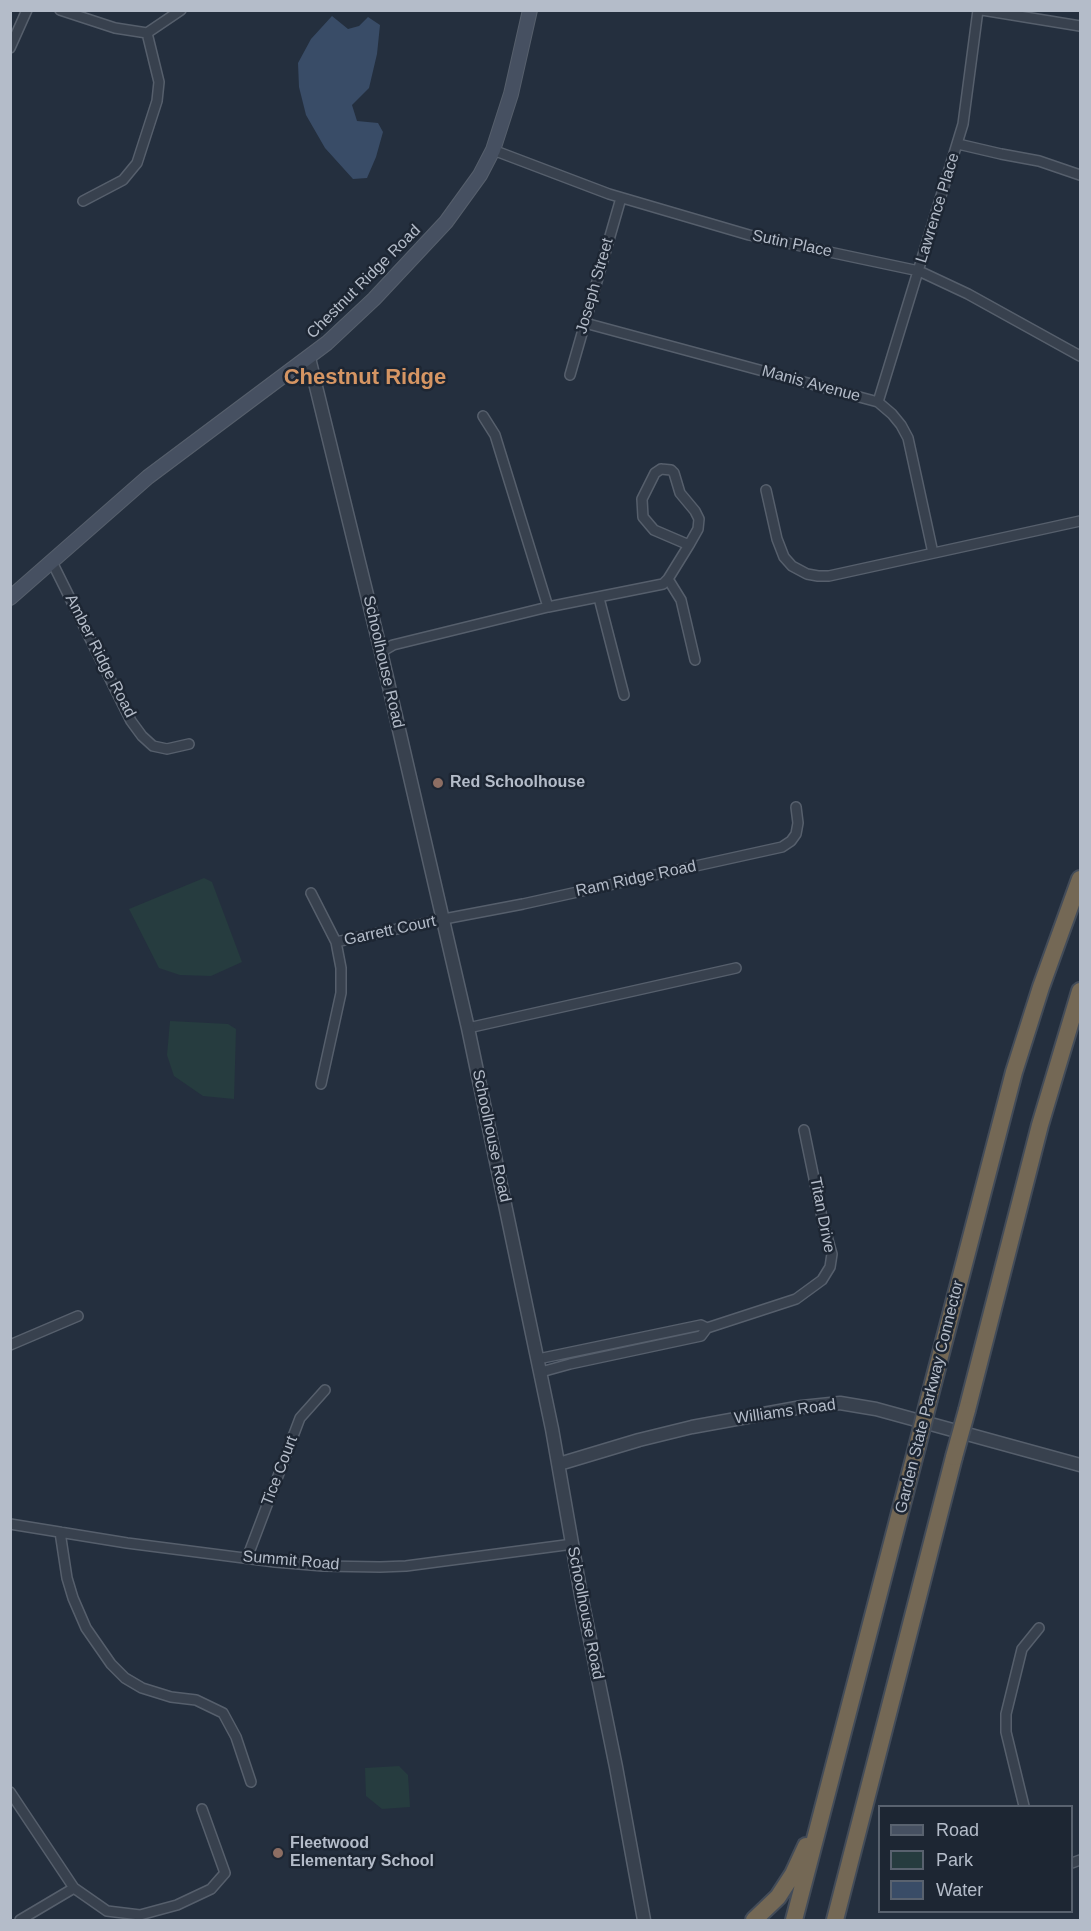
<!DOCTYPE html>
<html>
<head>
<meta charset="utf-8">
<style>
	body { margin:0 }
	#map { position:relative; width:1091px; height:1931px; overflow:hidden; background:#242f3e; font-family:Helvetica,sans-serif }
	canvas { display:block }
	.frame { position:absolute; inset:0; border:12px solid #b4bcc9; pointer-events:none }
	.legend { position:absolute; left:878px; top:1805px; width:195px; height:108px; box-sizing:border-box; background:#1d2633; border:2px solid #59626f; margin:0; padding:8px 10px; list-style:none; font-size:18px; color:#b4bcc9 }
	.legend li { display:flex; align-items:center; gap:12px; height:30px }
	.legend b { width:30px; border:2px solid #59626f }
</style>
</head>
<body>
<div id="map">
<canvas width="1091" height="1931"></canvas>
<div class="frame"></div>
<ul class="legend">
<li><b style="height:8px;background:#465061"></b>Road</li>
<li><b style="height:16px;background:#263c3f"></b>Park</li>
<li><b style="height:16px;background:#394c67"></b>Water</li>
</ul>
</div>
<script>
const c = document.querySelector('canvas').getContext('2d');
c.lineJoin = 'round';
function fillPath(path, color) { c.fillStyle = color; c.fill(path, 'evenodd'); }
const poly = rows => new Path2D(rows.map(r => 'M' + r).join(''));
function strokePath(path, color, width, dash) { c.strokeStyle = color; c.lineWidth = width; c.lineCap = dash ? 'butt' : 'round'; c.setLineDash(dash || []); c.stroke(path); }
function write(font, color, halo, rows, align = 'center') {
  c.font = font + ' Helvetica,sans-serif'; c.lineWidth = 5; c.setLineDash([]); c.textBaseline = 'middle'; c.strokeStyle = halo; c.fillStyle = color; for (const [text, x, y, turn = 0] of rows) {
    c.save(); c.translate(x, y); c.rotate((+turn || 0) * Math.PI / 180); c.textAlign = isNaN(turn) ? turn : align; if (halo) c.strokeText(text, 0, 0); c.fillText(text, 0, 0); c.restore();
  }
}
fillPath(poly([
	[204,878,212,882,242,962,211,976,180,975,159,968,129,909],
	[170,1021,228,1024,236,1029,234,1099,203,1096,174,1076,167,1055],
	[399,1766,408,1775,410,1807,382,1809,366,1796,365,1768]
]), '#263c3f');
fillPath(poly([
	[332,16,348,29,359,26,368,17,380,25,377,54,369,88,352,105,357,121,378,123,383,132,376,157,367,178,353,179,325,148,306,115,299,87,298,63,311,39]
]), '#394c67');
const minor = poly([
	[60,10,115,28,147,33],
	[982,10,1080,26],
	[10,48,27,10],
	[958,144,1001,154,1039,161,1080,175],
	[493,150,609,194,749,235,919,271,968,294,1080,356],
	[83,201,123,180,137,163,157,101,159,82,147,33,181,10],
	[585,323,878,402,892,414,901,425,908,438,933,553],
	[570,375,621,198],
	[878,402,963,124,978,10],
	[483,416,495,435,548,607],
	[661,469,671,470,674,473,680,493,695,511,699,519,698,529,689,545,654,530,643,517,642,499,655,473,661,469],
	[766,490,777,539,784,557,792,566,807,574,818,576,829,576,1080,521],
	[52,562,131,721,142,736,153,746,167,749,189,744],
	[668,579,681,600,695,660],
	[599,598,624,695],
	[381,652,393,645,548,607,663,584,668,579,689,545],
	[311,893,336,942,341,968,341,993,321,1084],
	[336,942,444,919,523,904,782,847,791,841,796,834,798,823,796,807],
	[468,1028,736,968],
	[10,1345,78,1316],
	[538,1359,701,1325,707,1328],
	[541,1372,570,1364,701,1336,707,1328,796,1299,822,1280,830,1267,832,1254,823,1222,804,1130],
	[10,1524,127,1543,275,1562,323,1566,380,1567,406,1566,573,1544],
	[60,1532,67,1578,73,1598,86,1628,111,1664,125,1678,142,1688,171,1697,196,1700,223,1713,236,1737,251,1782],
	[247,1558,300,1418,325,1390],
	[10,1792,74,1888,107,1911,140,1915,177,1905,211,1889,225,1873,202,1809],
	[1024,1806,1006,1732,1006,1714,1022,1649,1039,1628],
	[1072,1863,1080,1860],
	[20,1920,74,1888]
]);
const tertiary = poly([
	[309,358,381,652,468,1028,552,1429,581,1595,616,1767,644,1920],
	[559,1464,639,1440,692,1427,802,1407,840,1403,876,1409,1080,1465]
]);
const secondary = poly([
	[10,598,148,477,327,343,374,299,446,222,480,175,493,150,511,94,530,10]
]);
const motorway = poly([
	[929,1399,1014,1072,1041,987,1080,879],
	[967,1410,1040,1125,1080,991],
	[754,1920,778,1897,793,1874,806,1846],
	[794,1920,917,1447],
	[835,1920,954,1457]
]);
strokePath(minor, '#565f6c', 12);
strokePath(tertiary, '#565f6c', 15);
strokePath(secondary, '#565f6c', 16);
strokePath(motorway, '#434c59', 20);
strokePath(minor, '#38414e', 9);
strokePath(tertiary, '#38414e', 12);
strokePath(secondary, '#465061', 14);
strokePath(motorway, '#746855', 16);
const motorwayBridge = poly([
	[917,1447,929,1399],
	[954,1457,967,1410]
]);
strokePath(motorwayBridge, '#434c59', 20, []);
strokePath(motorwayBridge, '#746855', 16);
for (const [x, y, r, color] of [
	[438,783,6,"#8d6e63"],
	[278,1853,6,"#8d6e63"]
]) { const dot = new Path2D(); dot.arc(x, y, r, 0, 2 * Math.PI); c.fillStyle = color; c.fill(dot); strokePath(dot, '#1d2633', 2); }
write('16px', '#b4bcc9', '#1d2633', [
	["Lawrence Place",938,208,-73],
	["Sutin Place",792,244,12],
	["Chestnut Ridge Road",364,282,-45],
	["Joseph Street",595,286,-74],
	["Manis Avenue",811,384,15],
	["Amber Ridge Road",100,656,63],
	["Schoolhouse Road",383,662,77],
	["Ram Ridge Road",636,879,-12],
	["Garrett Court",390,931,-12],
	["Schoolhouse Road",491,1136,78],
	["Titan Drive",822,1215,79],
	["Garden State Parkway Connector",930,1397,-76],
	["Williams Road",785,1412,-8],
	["Tice Court",280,1471,-69],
	["Summit Road",291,1561,5],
	["Schoolhouse Road",585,1613,79]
]);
write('bold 16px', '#b4bcc9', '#1d2633', [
	["Red Schoolhouse",450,783],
	["Fleetwood",290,1844],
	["Elementary School",290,1862]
], 'left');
write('bold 22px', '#d59563', '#1d2633', [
	["Chestnut Ridge",365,378]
]);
</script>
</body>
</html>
